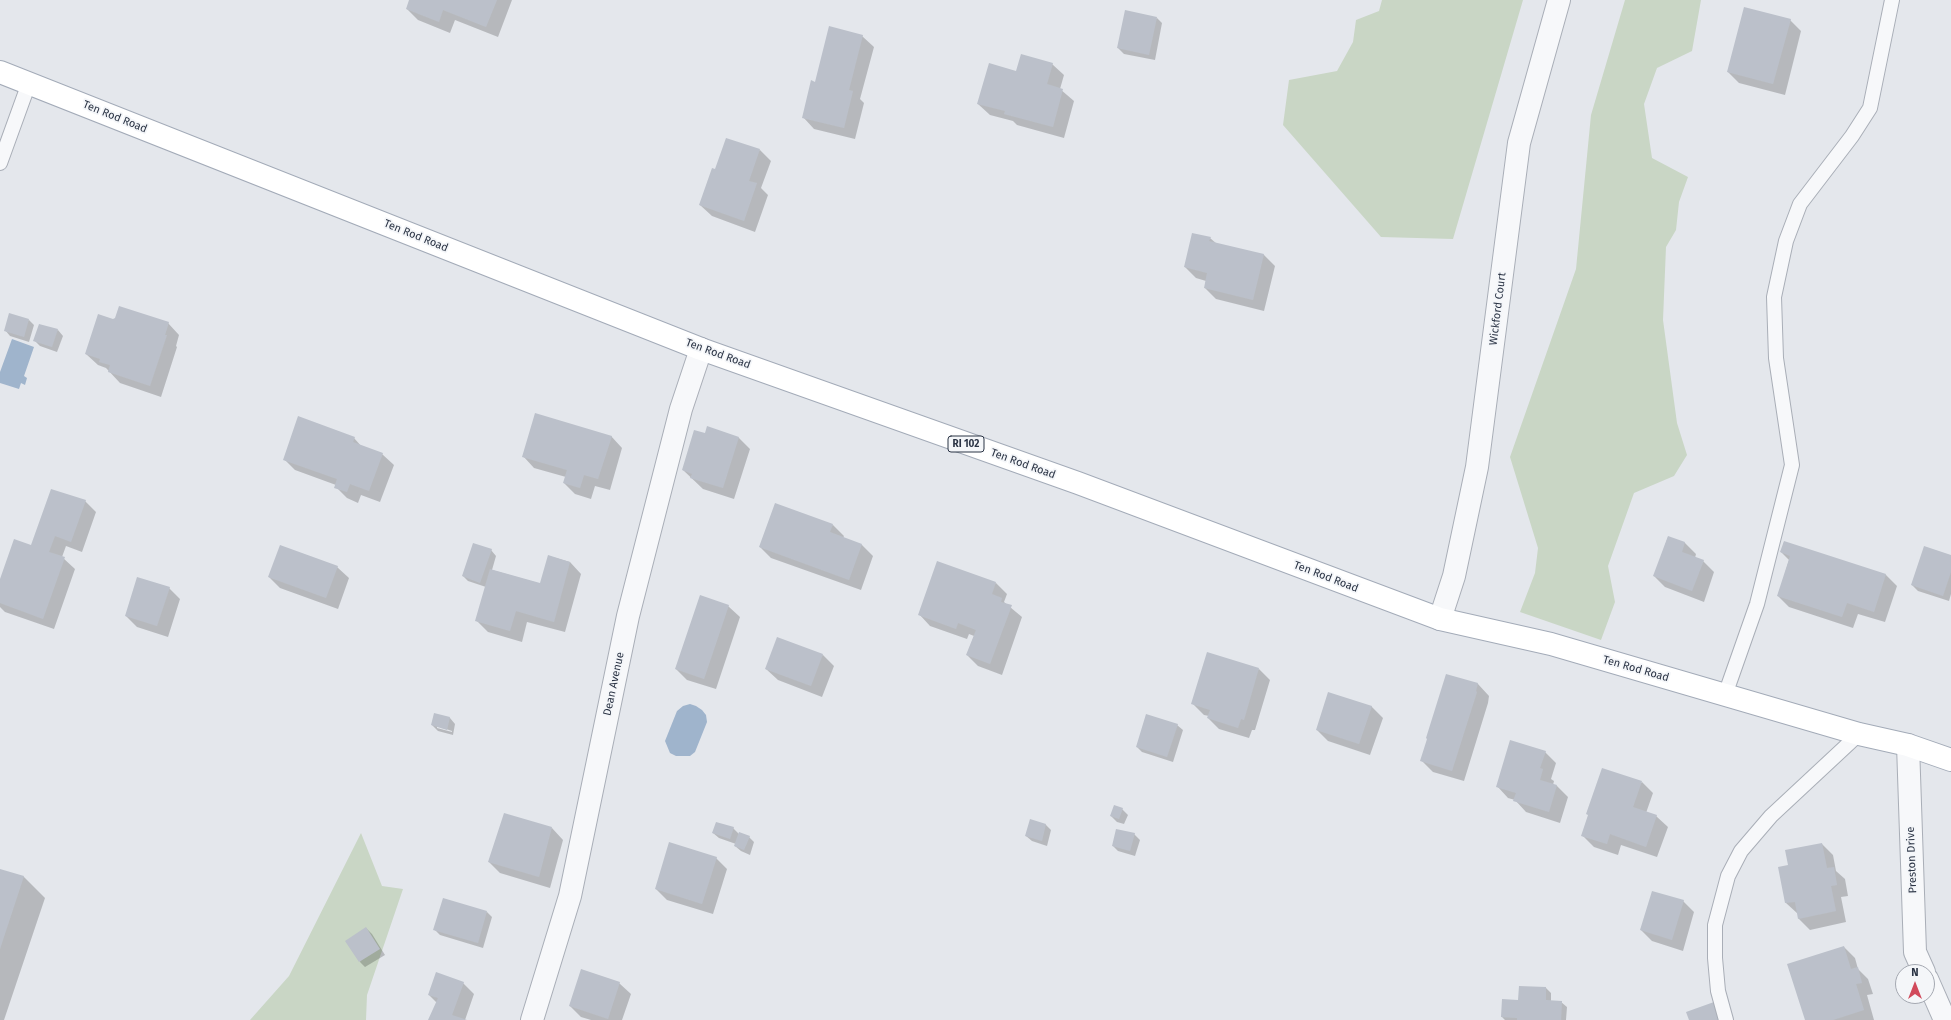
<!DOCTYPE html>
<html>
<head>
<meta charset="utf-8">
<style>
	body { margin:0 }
	#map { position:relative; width:1951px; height:1020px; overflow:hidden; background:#e4e7ec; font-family:"Fira Sans",sans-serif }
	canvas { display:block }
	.north { position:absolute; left:1895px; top:964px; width:40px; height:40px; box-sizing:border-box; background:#f4f6f9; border:1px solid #a4a8b1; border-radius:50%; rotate:0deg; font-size:11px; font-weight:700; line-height:16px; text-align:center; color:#2b3445 }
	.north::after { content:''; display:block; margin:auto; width:14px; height:18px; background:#d1495b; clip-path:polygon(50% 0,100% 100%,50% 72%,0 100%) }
</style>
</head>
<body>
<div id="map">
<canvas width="1951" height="1020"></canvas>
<div class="north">N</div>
</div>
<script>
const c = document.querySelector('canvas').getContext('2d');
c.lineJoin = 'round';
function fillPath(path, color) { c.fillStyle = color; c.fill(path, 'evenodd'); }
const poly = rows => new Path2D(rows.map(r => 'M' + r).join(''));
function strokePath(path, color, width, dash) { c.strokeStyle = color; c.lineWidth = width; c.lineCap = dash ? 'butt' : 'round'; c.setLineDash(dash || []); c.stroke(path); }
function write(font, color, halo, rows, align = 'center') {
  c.font = font + ' "Fira Sans",sans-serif'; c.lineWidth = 3.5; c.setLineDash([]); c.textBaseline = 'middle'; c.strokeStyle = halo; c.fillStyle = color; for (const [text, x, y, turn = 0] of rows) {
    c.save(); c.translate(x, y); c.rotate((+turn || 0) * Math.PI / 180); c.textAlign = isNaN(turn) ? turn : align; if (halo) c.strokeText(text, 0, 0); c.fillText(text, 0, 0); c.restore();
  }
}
fillPath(poly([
	[1382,0,1523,0,1453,239,1381,237,1283,125,1289,80,1337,71,1353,42,1356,20,1379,11],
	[1625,0,1701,0,1692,51,1657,68,1644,104,1652,158,1688,177,1679,202,1676,230,1666,247,1663,320,1677,423,1687,455,1674,476,1634,493,1608,566,1615,602,1601,640,1520,612,1535,573,1538,548,1510,457,1576,269,1591,115],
	[361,833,382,886,403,889,367,995,366,1020,250,1020,289,976]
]), '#c9d6c5');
fillPath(poly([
	[12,339,34,347,24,376,27,378,25,385,21,383,19,389,0,383,0,372],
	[690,704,696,706,702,710,706,715,707,722,695,752,690,756,676,756,670,753,665,741,677,711,683,706]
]), '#9fb4cc');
fillPath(poly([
	[411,0,512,0,498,37,455,20,450,33,418,20,407,9],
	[1157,18,1162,23,1155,60,1124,54,1118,48],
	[1790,20,1801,31,1785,95,1739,83,1728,72],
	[862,36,874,47,860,99,864,103,855,139,814,129,803,117,816,83],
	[1052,64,1064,75,1060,89,1074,101,1064,138,1017,125,1013,121,990,115,978,104,1017,72],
	[760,150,771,161,761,188,768,195,755,232,712,216,700,205,716,170],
	[1210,238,1217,244,1264,255,1275,266,1264,311,1216,299,1205,288,1206,281,1196,278,1185,267],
	[29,320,34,325,29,342,10,336,5,330],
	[113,320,168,323,179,335,176,346,177,347,161,397,120,383,106,368,98,365,86,354],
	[58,330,63,336,57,352,40,346,34,340],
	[708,428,739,438,750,449,734,499,703,489,683,470,706,435],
	[611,436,622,448,610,490,595,486,591,499,575,494,564,483,566,477,534,468,523,456],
	[354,438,362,447,382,454,394,465,380,502,361,495,358,503,347,498,336,487,336,485,295,470,284,459],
	[85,501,96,512,82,552,66,546,62,557,75,569,54,629,5,612,0,607,0,582,32,547],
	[833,525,844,536,843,538,862,545,873,556,861,590,771,558,760,547],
	[1668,537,1685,543,1696,554,1695,558,1703,561,1714,572,1704,602,1665,587,1654,576],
	[1784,542,1886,575,1897,586,1885,622,1858,614,1853,628,1789,607,1778,596,1789,560,1781,552],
	[491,550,496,556,492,570,541,584,549,556,570,562,581,574,565,632,527,622,522,642,488,632,477,621,486,587,468,581,463,576],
	[1951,556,1951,594,1949,601,1918,591,1912,585],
	[337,567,349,578,338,609,280,588,269,577],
	[996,583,1007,594,1004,602,1022,617,1002,675,978,666,967,655,974,636,969,634,967,639,930,626,919,614],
	[169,588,180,599,168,637,137,627,126,616],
	[728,606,740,617,716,689,687,680,676,669],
	[823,655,834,666,822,697,778,680,766,669],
	[1259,669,1270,680,1255,730,1252,730,1249,738,1219,729,1208,718,1209,716,1204,715,1193,704],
	[1447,675,1478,684,1489,696,1488,703,1464,781,1433,772,1422,761],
	[1371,706,1383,718,1370,755,1328,741,1317,730],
	[435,714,450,718,455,724,453,735,438,731,432,725],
	[437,726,452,731,452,732,437,728],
	[1177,725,1183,730,1173,762,1142,752,1137,747],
	[1545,752,1556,763,1551,779,1554,781,1553,785,1557,786,1568,797,1560,823,1526,812,1515,800,1508,798,1497,786],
	[1642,782,1653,793,1646,813,1656,816,1668,827,1657,857,1621,845,1618,855,1594,847,1582,835],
	[1122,809,1128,815,1124,824,1117,822,1111,816],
	[1031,821,1046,825,1051,830,1047,846,1032,841,1026,836],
	[552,828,563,840,550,888,500,873,489,862],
	[733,828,739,834,749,837,754,842,750,855,741,851,735,846,736,844,719,838,713,833],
	[1134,834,1140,840,1135,856,1118,851,1113,846],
	[1822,844,1833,855,1836,871,1845,879,1848,896,1841,897,1846,922,1810,930,1799,919,1798,914,1786,903,1789,866,1786,851],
	[716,858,727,869,713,914,667,900,656,889],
	[0,870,24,877,45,898,4,1020,0,1020],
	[1683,901,1694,912,1683,951,1652,941,1641,930],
	[487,912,492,917,483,948,440,935,434,929],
	[366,928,372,934,385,955,365,967,360,962],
	[1844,947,1855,958,1858,969,1868,979,1873,994,1867,995,1874,1020,1806,1020],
	[463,983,474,994,465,1020,429,1020,437,1003,429,995],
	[619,983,631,994,622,1020,591,1020,581,1017,570,1006],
	[1546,988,1551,993,1551,1001,1561,1002,1567,1007,1566,1020,1505,1020,1502,1017]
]), '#0003');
fillPath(poly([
	[409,0,497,0,486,27,443,10,439,22,406,9],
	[1744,7,1791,19,1773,84,1727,72],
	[1125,10,1157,17,1149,55,1117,48],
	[829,26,863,35,849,90,853,91,844,128,802,118,811,80,815,82],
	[1021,54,1053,63,1047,84,1063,89,1053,127,1004,114,1005,111,977,104,989,63,1016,71],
	[726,138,760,149,749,181,757,183,744,221,699,205,712,168,715,169],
	[1192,233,1211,237,1209,241,1264,254,1253,300,1204,288,1207,273,1184,267],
	[119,306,169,322,165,335,167,335,150,386,108,372,110,365,99,362,100,359,85,354,98,314,113,319,115,318],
	[9,313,29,319,24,337,4,331],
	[39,324,58,329,52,347,33,341],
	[535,413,612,436,598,479,584,475,580,488,563,483,567,470,522,457],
	[298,416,355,437,353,442,383,453,369,491,350,484,347,492,334,488,337,479,283,460],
	[707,426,739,437,723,488,690,478,692,474,682,470,694,430,705,433],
	[51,489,86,500,71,542,55,536,49,552,65,557,43,619,0,603,0,579,14,539,31,545],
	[775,503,833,524,830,532,862,544,849,580,759,547],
	[1668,536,1685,542,1682,552,1704,560,1692,591,1653,576],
	[1784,541,1886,574,1874,612,1847,603,1842,617,1777,596,1790,556,1780,552],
	[473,543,492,549,480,583,462,576],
	[280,545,338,566,326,598,268,577],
	[1924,546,1951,555,1951,572,1943,596,1911,585],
	[548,555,570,562,554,622,516,611,510,631,475,621,490,569,540,583],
	[937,561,996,582,992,594,1002,598,1001,602,1012,605,990,664,966,655,976,630,958,623,956,629,918,615],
	[137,577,170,587,157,626,125,616],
	[700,595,729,605,704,679,675,669],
	[777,637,823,654,811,686,765,669],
	[1207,652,1259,668,1244,720,1241,719,1238,728,1207,718,1210,710,1191,704],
	[1446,674,1478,683,1476,691,1477,692,1452,771,1420,761,1427,739,1426,738],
	[1328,692,1372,706,1359,744,1316,730],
	[434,713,450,717,447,730,431,725],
	[1146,714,1178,724,1167,757,1136,747],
	[1510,740,1546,751,1540,768,1543,769,1540,780,1557,785,1549,812,1513,801,1516,793,1496,787],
	[1602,768,1642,781,1633,807,1657,815,1646,847,1610,834,1607,844,1581,836,1588,815,1586,814],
	[1114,805,1123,808,1119,819,1110,816],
	[504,813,552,827,539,877,488,862],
	[1030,819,1046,824,1042,841,1025,836],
	[716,822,734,827,730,839,712,833],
	[1116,829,1135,833,1130,851,1112,846],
	[739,832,750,836,744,850,734,846],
	[669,842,717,857,702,904,655,889],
	[1822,843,1827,868,1834,867,1837,885,1831,886,1836,911,1798,919,1795,902,1785,903,1778,867,1788,865,1785,850],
	[0,869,24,876,0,949],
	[1652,891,1684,900,1672,940,1640,930],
	[443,898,487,911,478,943,433,930],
	[366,927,380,949,359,962,345,941],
	[1844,946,1851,969,1858,967,1862,983,1856,984,1864,1010,1833,1020,1805,1020,1787,964],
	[581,969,620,982,608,1019,569,1006],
	[436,972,464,982,452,1015,467,1020,428,1020,438,998,428,995],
	[1519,986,1546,987,1546,1000,1562,1001,1561,1020,1517,1020,1517,1018,1501,1017,1502,999,1518,1000],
	[1714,1002,1721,1020,1689,1020,1686,1012]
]), '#bbc0ca');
const service = poly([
	[0,163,29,83],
	[1725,695,1757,604,1792,465,1776,358,1774,297,1786,241,1800,204,1852,136,1870,108,1892,0],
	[1726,1020,1718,991,1715,958,1715,925,1728,876,1741,851,1771,816,1859,734]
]);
const minor = poly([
	[1440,619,1454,576,1477,467,1519,143,1559,0],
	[1908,745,1915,952,1924,972],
	[1927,979,1945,1020],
	[532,1020,570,896,628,616,681,409,701,349]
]);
const primary = poly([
	[0,72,701,349,1078,483,1440,619,1551,644,1859,734,1908,745,1951,760]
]);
strokePath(service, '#a9aeb7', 16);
strokePath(minor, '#a9aeb7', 24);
strokePath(primary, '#a3abb8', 24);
strokePath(service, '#f7f8fa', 14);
strokePath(minor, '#f7f8fa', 22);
strokePath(primary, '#fff', 22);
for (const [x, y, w] of [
	[966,444,36]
]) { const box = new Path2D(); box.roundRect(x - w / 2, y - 8, w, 16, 3); c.fillStyle = '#f4f6f9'; c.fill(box); strokePath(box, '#2b3445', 1); }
write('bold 10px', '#2b3445', null, [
	["RI 102",966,444]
]);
write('11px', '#2b3445', '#f4f6f9', [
	["Ten Rod Road",115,117,22],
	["Ten Rod Road",416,236,22],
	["Wickford Court",1498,309,-83],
	["Ten Rod Road",718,354,20],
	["Ten Rod Road",1023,464,20],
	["Ten Rod Road",1326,577,21],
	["Ten Rod Road",1636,669,16],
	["Dean Avenue",614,684,-78],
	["Preston Drive",1912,860,-92]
]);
</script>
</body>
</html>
